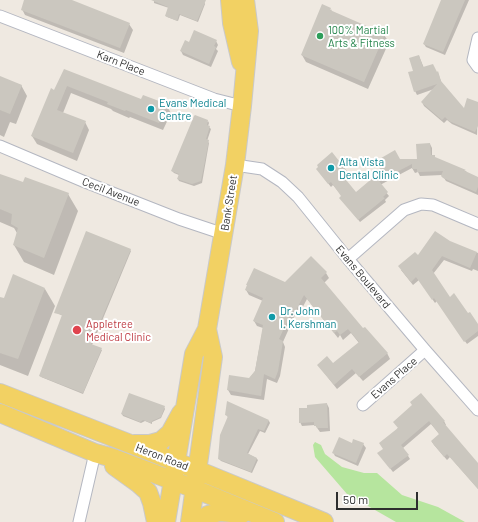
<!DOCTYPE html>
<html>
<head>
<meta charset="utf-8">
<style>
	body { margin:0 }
	#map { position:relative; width:478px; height:522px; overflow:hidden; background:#efe9e1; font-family:Barlow,sans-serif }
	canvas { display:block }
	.scale { position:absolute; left:336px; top:492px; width:82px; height:18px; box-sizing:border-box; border:2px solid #2e2e2e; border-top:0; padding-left:5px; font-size:12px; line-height:14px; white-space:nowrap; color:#2e2e2e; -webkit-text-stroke:3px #fff; paint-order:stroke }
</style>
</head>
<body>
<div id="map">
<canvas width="478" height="522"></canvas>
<div class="scale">50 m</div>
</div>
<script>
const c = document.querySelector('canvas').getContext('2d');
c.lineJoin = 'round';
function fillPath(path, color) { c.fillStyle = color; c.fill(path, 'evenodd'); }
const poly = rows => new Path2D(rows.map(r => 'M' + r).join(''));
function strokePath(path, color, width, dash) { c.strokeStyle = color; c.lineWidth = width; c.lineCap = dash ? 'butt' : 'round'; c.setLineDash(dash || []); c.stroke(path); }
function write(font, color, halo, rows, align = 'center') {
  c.font = font + ' Barlow,sans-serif'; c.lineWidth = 4; c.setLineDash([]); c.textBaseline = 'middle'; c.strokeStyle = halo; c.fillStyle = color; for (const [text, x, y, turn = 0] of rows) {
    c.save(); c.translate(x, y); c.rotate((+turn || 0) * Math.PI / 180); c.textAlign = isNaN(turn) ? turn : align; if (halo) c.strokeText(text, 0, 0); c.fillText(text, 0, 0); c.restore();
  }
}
fillPath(poly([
	[315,442,321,445,325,454,342,467,364,473,377,473,402,495,438,507,465,522,396,522,347,494,315,457,313,445]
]), '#b6e59e');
fillPath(poly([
	[26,0,69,0,129,24,133,30,124,53,25,15,22,9],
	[154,0,203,0,205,4,198,22,180,15,178,21,167,17,166,16,169,8,154,3],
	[443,0,469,0,445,55,426,47,424,44],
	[331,9,332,12,384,35,389,42,368,89,306,62,302,55],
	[216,41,218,45,216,49,218,51,211,67,183,55,181,51],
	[419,56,424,68,438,73,442,84,464,110,478,103,477,135,452,124,447,120,444,123,424,106,422,102,434,89,417,95,415,91,414,72],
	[65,70,142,101,166,105,171,113,163,130,130,117,129,118,113,111,111,109,71,93,63,113,85,122,89,130,77,161,37,144,32,136],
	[0,78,21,85,27,96,16,124,10,122,4,137,0,135],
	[208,121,209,123,208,126,211,129,207,141,209,143,202,183,194,186,179,181,178,179,179,175,174,173,172,171],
	[430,144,432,148,432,156,436,159,466,171,467,173,478,178,478,195,446,181,442,175,420,176,418,172,415,173,412,168,380,185,389,196,385,200,386,202,360,222,343,201,342,196,333,185,331,187,319,172,346,171,348,175,343,179,356,193,400,160,418,159],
	[0,175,23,184,68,194,78,211,54,275,24,262,14,245,17,233,14,228,0,222],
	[450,242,478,253,478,271,473,269,472,271,444,260,433,274,450,298,478,326,478,336,467,344,437,301,435,303,419,280,413,285,401,270,418,257],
	[130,250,131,251,92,345,102,350,83,394,41,377,40,376,63,316,55,312],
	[326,273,329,278,324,283,363,330,387,353,390,359,363,381,356,373,337,389,318,365,333,364,359,343,351,333,343,340,340,335,338,338,307,299,298,316,295,315,283,342,285,347,280,376,277,383,267,379,264,400,231,395,228,390,230,376,249,379,255,371,263,328,257,326,254,321,263,301,249,295,246,290,285,283],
	[45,289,55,306,28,376,0,365,0,298,4,299],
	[327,404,329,408,330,431,320,432,315,425,302,426,300,422,308,409],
	[413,405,444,421,446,425,444,426,478,464,478,489,450,457,447,460,434,445,432,442,440,435,431,424,403,448,410,459,393,472,381,457,384,449],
	[164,407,165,409,161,418,152,422,152,424,145,421,141,423,123,416,122,414],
	[226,415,269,421,270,423,265,433,260,431,248,454,256,458,258,460,252,473,221,461,219,459,229,418],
	[363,444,366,448,358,466,335,456,333,452]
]), '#0003');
fillPath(poly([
	[24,0,72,0,130,23,120,48,21,10],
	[151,0,206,0,197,21,179,14,177,21,165,16,168,7],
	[441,0,465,0,443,52,423,44],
	[322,4,331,8,330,10,385,34,364,82,301,55],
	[194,30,217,40,214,46,216,47,209,64,180,51,185,40,189,42],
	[419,55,423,67,433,64,437,72,438,71,441,81,464,108,467,98,478,102,478,126,475,132,449,121,445,117,442,120,421,102,437,84,414,92,408,72,413,71,409,58],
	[64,69,141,99,143,95,167,104,159,123,126,110,125,111,107,104,108,102,67,86,57,110,86,121,73,153,31,136,51,88,54,90],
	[0,76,22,85,10,114,0,110],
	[195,115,208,120,207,125,210,126,206,139,209,140,201,181,192,184,177,179,179,174,171,171,194,116],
	[430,143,431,155,435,155,435,157,466,170,463,170,478,177,478,187,476,192,443,178,441,176,443,171,417,172,417,169,412,169,412,164,379,181,388,192,383,197,385,198,358,220,339,198,341,196,331,182,328,184,316,169,318,167,317,165,332,152,347,171,342,175,356,192,381,171,376,161,395,150,400,159,417,159,416,144],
	[0,174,23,182,25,177,69,193,44,258,13,245,18,228,11,224,12,214,0,209],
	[86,231,131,249,91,344,102,348,83,393,39,376,62,315,54,313],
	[435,231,450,241,477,252,470,268,442,256,432,270,450,297,454,293,468,313,470,312,478,324,478,331,464,342,434,298,432,300,416,277,411,282,398,266,415,252,418,255],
	[311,256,327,272,321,278,363,328,365,327,388,353,359,377,352,369,334,385,317,365,327,356,333,363,359,342,348,329,340,335,337,331,334,333,304,295,295,312,292,311,279,339,283,341,278,371,275,379,264,374,261,396,227,390,229,375,249,378,255,371,263,325,253,321,263,298,245,290,247,285,246,285,254,268,285,282],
	[13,274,45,288,18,359,0,353,0,297,4,298],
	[129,393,165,406,161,417,152,421,151,423,143,420,140,422,121,414],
	[421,393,445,421,443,422,478,463,478,489,447,454,444,457,431,441,439,434,429,421,401,445,409,455,390,469,377,453,383,449,379,443,398,428,393,422,412,405,410,402],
	[227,401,269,420,264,431,258,429,247,453,257,458,251,472,218,459,220,435,228,416,225,415],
	[327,403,328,428,317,428,316,426,314,426,314,422,299,423,299,408,307,408,307,405],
	[339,437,352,443,353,439,364,443,356,463,332,453]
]), '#cbc7bf');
const street = poly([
	[0,16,214,99,242,106],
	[478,38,473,60,478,67],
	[0,146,85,182,179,219,224,234],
	[235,165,262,169,282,182,298,197,348,259,425,350,478,410],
	[348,259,404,210,421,204,433,205,478,224],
	[363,405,425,350],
	[79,522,95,453]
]);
const primary = poly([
	[230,0,232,23,241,62],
	[0,393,197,470,324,522],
	[0,413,95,453,113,458,195,489,275,522],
	[134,444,150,444,161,441,170,433,181,413],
	[114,466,139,484,148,492,152,503,156,522],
	[166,522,194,354,207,329,235,165,242,106,249,31,245,0],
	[190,522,213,357,207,329],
	[197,522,208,515,220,512,242,514]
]);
strokePath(street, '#b4b7c1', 13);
strokePath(primary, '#c9c9c9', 20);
strokePath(street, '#fff', 11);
strokePath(primary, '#f2d163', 18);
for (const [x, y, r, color] of [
	[320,36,4,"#2e9e5b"],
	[151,109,4,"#0f9aa8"],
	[331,168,4,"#0f9aa8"],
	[272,317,4,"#0f9aa8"],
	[77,330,5,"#e0444e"]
]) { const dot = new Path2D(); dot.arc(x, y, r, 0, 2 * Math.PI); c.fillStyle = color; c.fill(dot); strokePath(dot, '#fff', 1.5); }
write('11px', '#27864d', '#fff', [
	["100% Martial",328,30],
	["Arts & Fitness",328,43]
], 'left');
write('11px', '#2e2e2e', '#fff', [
	["Karn Place",121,63,21],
	["Cecil Avenue",111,192,21],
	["Bank Street",229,203,-81],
	["Evans Boulevard",363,277,50],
	["Evans Place",394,378,-41],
	["Heron Road",162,457,21]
]);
write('11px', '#0d838f', '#fff', [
	["Evans Medical",159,103],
	["Centre",159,116],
	["Alta Vista",339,162],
	["Dental Clinic",339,175],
	["Dr. John",280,311],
	["I. Kershman",280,324]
], 'left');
write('11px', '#be3a42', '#fff', [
	["Appletree",86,324],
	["Medical Clinic",86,337]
], 'left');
</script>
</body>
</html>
